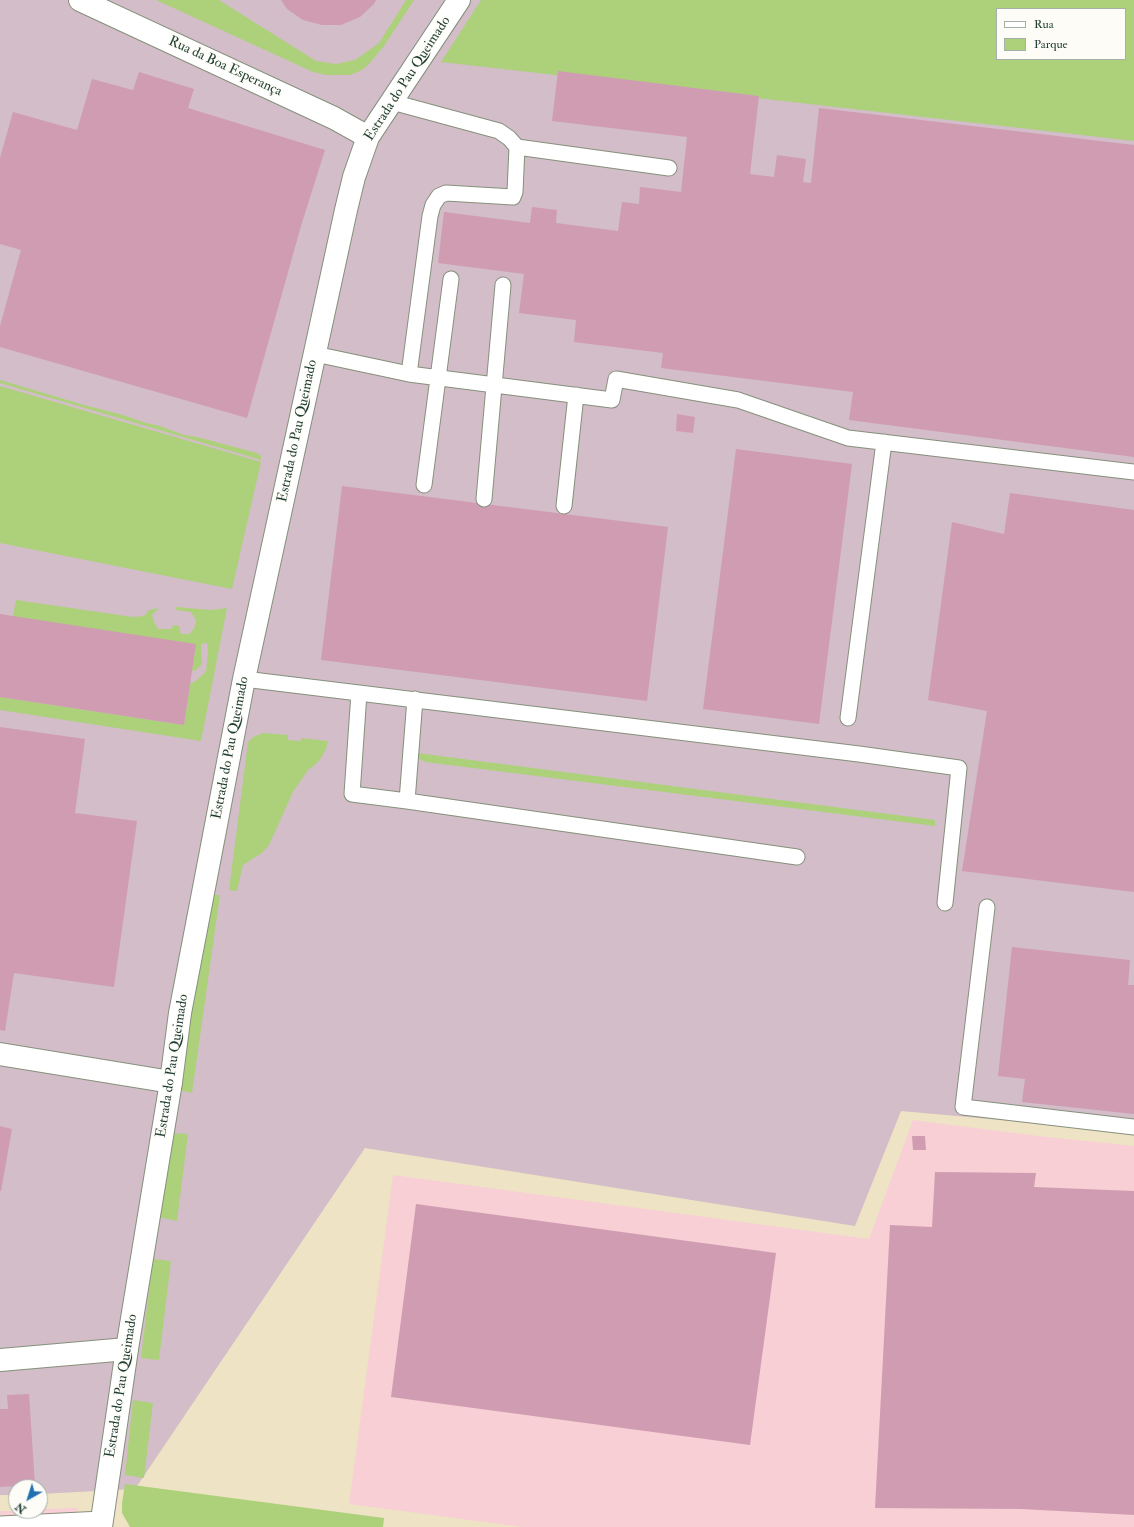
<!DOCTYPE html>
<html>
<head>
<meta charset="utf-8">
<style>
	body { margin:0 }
	#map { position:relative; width:1134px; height:1527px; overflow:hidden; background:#eee3c5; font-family:"IM FELL Double Pica",serif }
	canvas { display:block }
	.legend { position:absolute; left:996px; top:8px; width:130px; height:52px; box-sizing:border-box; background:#fdfcf7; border:1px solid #a4b0a9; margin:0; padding:5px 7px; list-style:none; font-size:12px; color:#1f3d34 }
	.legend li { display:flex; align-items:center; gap:8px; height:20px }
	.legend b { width:20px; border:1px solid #a4b0a9 }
	.north { position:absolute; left:8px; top:1479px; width:40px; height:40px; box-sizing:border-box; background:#fdfcf7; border:1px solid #a4b0a9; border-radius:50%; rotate:219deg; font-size:11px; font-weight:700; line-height:16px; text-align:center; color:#1f3d34 }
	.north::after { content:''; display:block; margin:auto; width:14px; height:18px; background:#1f6fb2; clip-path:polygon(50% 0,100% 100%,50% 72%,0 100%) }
</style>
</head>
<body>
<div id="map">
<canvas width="1134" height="1527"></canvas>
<ul class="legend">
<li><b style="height:5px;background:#fff"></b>Rua</li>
<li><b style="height:11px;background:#add17b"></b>Parque</li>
</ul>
<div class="north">N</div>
</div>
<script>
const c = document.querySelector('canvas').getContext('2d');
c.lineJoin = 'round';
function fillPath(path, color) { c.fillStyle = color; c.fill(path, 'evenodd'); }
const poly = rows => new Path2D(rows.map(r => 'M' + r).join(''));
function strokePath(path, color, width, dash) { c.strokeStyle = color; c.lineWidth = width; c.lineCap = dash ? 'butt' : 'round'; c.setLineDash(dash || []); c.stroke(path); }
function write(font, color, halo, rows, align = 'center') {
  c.font = font + ' "IM FELL Double Pica",serif'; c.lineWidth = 3.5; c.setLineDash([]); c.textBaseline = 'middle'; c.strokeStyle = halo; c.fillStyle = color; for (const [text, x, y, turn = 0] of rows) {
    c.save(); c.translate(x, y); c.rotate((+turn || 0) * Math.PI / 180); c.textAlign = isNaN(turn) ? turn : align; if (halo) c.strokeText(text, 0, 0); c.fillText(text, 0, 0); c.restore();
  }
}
fillPath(poly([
	[913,1120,1038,1136,1134,1146,1134,1527,523,1527,349,1504,393,1175,869,1239],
	[78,1508,74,1527,0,1527,0,1511,40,1511,40,1509]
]), '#f7cfd4');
fillPath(poly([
	[0,0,1134,0,1134,1132,901,1111,855,1226,365,1148,135,1489,40,1494,40,1487,16,1487,16,1495,0,1495],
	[997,9,1125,9,1125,59,997,59]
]), '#d2bdc8');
fillPath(poly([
	[156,0,219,0,316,61,336,64,355,60,379,43,406,0,414,0,384,46,369,64,362,70,350,75,326,75,313,72],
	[481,0,1134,0,1134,141,441,62],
	[997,9,1125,9,1125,59,997,59],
	[0,380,84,405,123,415,146,423,160,426,184,435,197,437,257,453,261,456,261,460,0,383],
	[0,386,261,462,232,589,0,543],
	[16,600,133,617,144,616,149,610,159,608,152,615,154,622,158,629,171,629,174,625,179,626,181,634,189,634,194,629,196,620,191,612,176,610,176,607,211,610,227,608,201,741,0,710,0,697,184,725,190,684,197,680,206,671,208,652,207,643,201,644,202,664,196,670,192,671,13,616],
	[263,733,288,735,288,740,301,741,301,738,328,741,326,749,321,758,315,765,308,770,293,792,269,845,262,853,243,865,237,891,229,890,248,742,253,737],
	[417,753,935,820,935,826,425,762,418,758],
	[211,895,220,895,192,1093,175,1089],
	[169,1133,188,1134,177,1221,158,1217],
	[153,1259,171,1261,159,1360,141,1358],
	[133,1400,153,1403,144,1478,125,1475],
	[125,1484,384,1518,383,1527,130,1527,122,1513,122,1503]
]), '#add17b');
fillPath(poly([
	[281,0,376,0,374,4,360,17,341,25,322,25,303,20,287,9],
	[558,71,759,96,750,174,774,177,777,155,806,159,803,182,811,183,819,108,1134,145,1134,457,849,420,853,392,661,368,663,353,574,342,576,320,519,313,524,274,438,263,444,212,530,223,532,207,557,210,556,223,618,231,622,202,639,204,640,187,681,192,687,137,552,121],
	[139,72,194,89,188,108,325,150,301,226,247,418,0,347,0,326,21,250,0,244,0,158,13,112,77,130,92,79,133,90],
	[677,414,695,417,693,433,676,431],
	[736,449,852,464,819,724,703,709],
	[342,486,668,527,647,701,321,660],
	[1010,493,1134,510,1134,892,962,871,987,711,928,700,952,522,1004,534],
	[0,614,196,644,184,725,0,697],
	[0,727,85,739,75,813,137,821,114,987,14,973,5,1031,0,1030],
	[1012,947,1130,960,1128,985,1134,985,1134,1114,1022,1102,1025,1079,998,1076],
	[0,1126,12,1129,1,1191,0,1191],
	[912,1136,925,1136,926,1150,913,1150],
	[935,1172,1036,1173,1034,1187,1134,1191,1134,1515,1021,1509,875,1508,890,1225,932,1227],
	[416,1204,776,1253,750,1445,391,1397],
	[29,1394,35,1485,0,1487,0,1409,8,1409,7,1395]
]), '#d09cb2');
const service = poly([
	[392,102,499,131,509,138,517,147],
	[315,354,409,374,612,400,616,379,738,400,848,438,1134,472],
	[409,374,430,216,433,205,439,196,446,193,513,197,515,192,517,147,669,168],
	[424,485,451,279],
	[484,499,503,285],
	[564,506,576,395],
	[244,679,859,754,959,768,945,903],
	[359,693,352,794,407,801],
	[415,699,407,801,797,857],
	[848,718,884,442],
	[987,907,963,1107,1134,1127],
	[0,1524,102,1519]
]);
const minor = poly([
	[0,1054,171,1082],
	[0,1360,127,1349]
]);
const tertiary = poly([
	[80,0,334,118,368,137],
	[101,1527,127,1349,171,1082,180,1013,244,679,346,210,354,177,368,137,459,0]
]);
strokePath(service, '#86907c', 17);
strokePath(minor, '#86907c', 24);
strokePath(tertiary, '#86907c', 24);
strokePath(service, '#fff', 15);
strokePath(minor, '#fff', 22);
strokePath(tertiary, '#fff', 22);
write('14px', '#1f3d34', '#fdfcf7', [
	["Rua da Boa Esperança",225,67,25],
	["Estrada do Pau Queimado",408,79,-57],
	["Estrada do Pau Queimado",298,431,-78],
	["Estrada do Pau Queimado",231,748,-79],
	["Estrada do Pau Queimado",173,1066,-81],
	["Estrada do Pau Queimado",122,1386,-81]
]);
</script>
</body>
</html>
